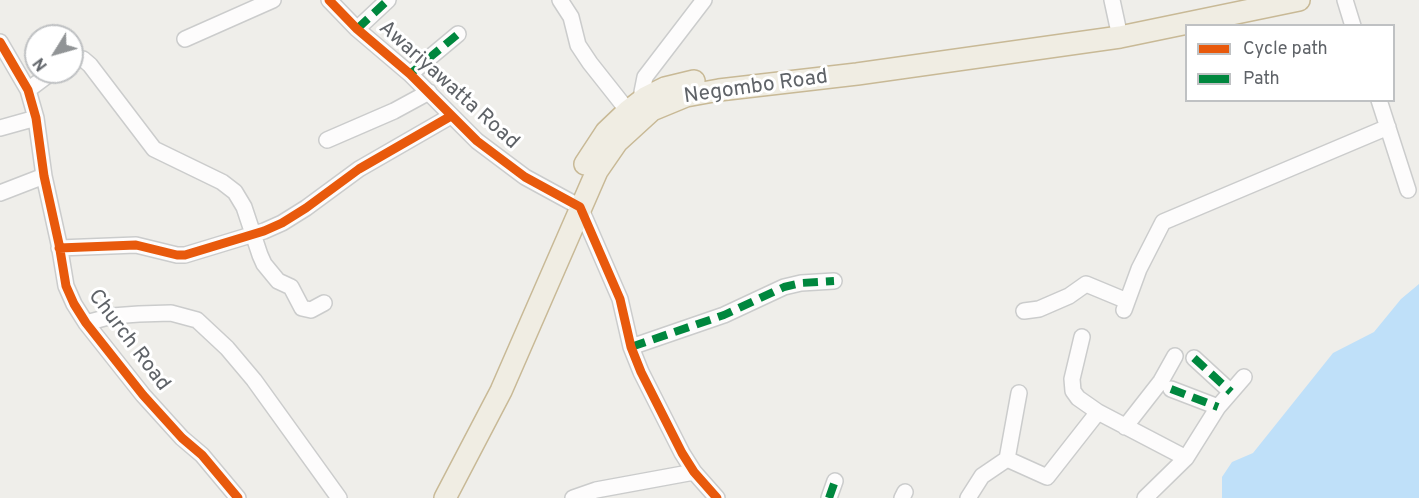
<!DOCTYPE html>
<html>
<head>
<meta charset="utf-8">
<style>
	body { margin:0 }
	#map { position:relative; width:1419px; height:498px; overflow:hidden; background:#efeeea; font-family:Overpass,sans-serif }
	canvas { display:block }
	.legend { position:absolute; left:1185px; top:24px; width:210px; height:78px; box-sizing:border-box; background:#fff; border:2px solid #bfc1c3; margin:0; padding:8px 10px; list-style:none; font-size:18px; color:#5f6368 }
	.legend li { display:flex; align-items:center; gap:12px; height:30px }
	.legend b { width:30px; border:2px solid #bfc1c3 }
	.north { position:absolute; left:24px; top:24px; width:60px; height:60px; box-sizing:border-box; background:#fff; border:2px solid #bfc1c3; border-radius:50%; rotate:233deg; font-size:16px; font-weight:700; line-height:24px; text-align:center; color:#5f6368 }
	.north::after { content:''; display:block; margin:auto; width:21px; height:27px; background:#919496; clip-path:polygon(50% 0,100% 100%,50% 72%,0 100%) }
</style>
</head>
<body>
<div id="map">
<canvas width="1419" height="498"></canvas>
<ul class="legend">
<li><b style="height:8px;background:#e8590c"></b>Cycle path</li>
<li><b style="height:8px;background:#00873e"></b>Path</li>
</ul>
<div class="north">N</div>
</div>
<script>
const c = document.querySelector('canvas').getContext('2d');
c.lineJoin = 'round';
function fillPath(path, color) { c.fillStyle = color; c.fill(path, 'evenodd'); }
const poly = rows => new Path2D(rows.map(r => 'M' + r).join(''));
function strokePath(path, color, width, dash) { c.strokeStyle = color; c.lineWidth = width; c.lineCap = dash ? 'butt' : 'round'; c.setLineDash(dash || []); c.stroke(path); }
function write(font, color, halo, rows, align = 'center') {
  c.font = font + ' Overpass,sans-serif'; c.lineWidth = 6; c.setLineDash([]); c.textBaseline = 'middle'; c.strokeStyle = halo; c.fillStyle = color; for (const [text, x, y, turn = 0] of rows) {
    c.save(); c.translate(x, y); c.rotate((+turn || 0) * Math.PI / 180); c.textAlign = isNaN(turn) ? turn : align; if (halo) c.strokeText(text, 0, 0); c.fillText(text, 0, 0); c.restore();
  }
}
fillPath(poly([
	[1419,284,1419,498,1222,498,1222,477,1232,462,1253,453,1333,353,1374,332,1401,299]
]), '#bfe0f9');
const minor = poly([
	[329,0,357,29,410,74,477,141,525,177,580,207,620,299,631,347,641,372,682,453,694,472,717,498],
	[560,0,571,17,578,45,590,63,628,111],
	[1112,0,1120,37],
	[1345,0,1353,26],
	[357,29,388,0],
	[185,39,273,0],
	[0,42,28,90,36,118,44,176,59,244,66,286,74,304,86,323,143,395,182,438,202,455,238,498],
	[72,59,83,59,90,65,154,149,222,182,235,192,244,207,260,255,264,264,278,281,291,287,302,308,311,310,324,303],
	[410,74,458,34],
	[28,90,52,72],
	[1379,100,1408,190],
	[649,105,642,92,645,77,704,0],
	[0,128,36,118],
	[327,140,394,111,429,92],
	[0,193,44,176],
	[59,248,136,245,177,255,185,255,264,231,282,223,306,208,359,169,451,116],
	[1124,310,1139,269,1163,222,1388,127],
	[1024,311,1039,309,1069,296,1086,284,1127,301],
	[86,323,112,316,139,314,171,313,197,320,227,348,254,380,339,498],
	[1082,337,1072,379,1073,391,1078,398,1098,412],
	[631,347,724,315,784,287,801,283,834,281],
	[1194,358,1231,392],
	[1171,389,1218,407],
	[1125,427,1161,381,1175,356],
	[1007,459,1019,393],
	[573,498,596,490,694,472],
	[829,498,835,481],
	[902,498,905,492],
	[968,498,982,476,1007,459,1047,477,1098,412,1186,458],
	[1145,498,1186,458,1218,407,1244,377]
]);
const highway = poly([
	[585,164,606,132,628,111,645,98,665,88,694,81],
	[445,498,501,391,597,171,617,142,652,110,686,96,719,90,857,74,1120,37,1299,0]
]);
strokePath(minor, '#cbcccc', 18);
strokePath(highway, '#c8b996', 24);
strokePath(minor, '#fdfcfc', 15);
strokePath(highway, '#f0ede3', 21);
strokePath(poly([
	[357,29,388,0],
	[410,74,458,34],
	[631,347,724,315,784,287,801,283,834,281],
	[1194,358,1231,392],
	[1171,389,1218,407],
	[829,498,835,481]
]), '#00873e', 8, [15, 8]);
strokePath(poly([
	[329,0,357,29,410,74,477,141,525,177,580,207,620,299,631,347,641,372,682,453,694,472,717,498],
	[0,42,28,90,36,118,44,176,59,244,66,286,74,304,86,323,143,395,182,438,202,455,238,498],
	[59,248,136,245,177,255,185,255,264,231,282,223,306,208,359,169,451,116]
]), '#e8590c', 9);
write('21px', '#5f6368', '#fff', [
	["Awariyawatta Road",448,86,42],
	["Negombo Road",756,88,-8],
	["Church Road",128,341,53]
]);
</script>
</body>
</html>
